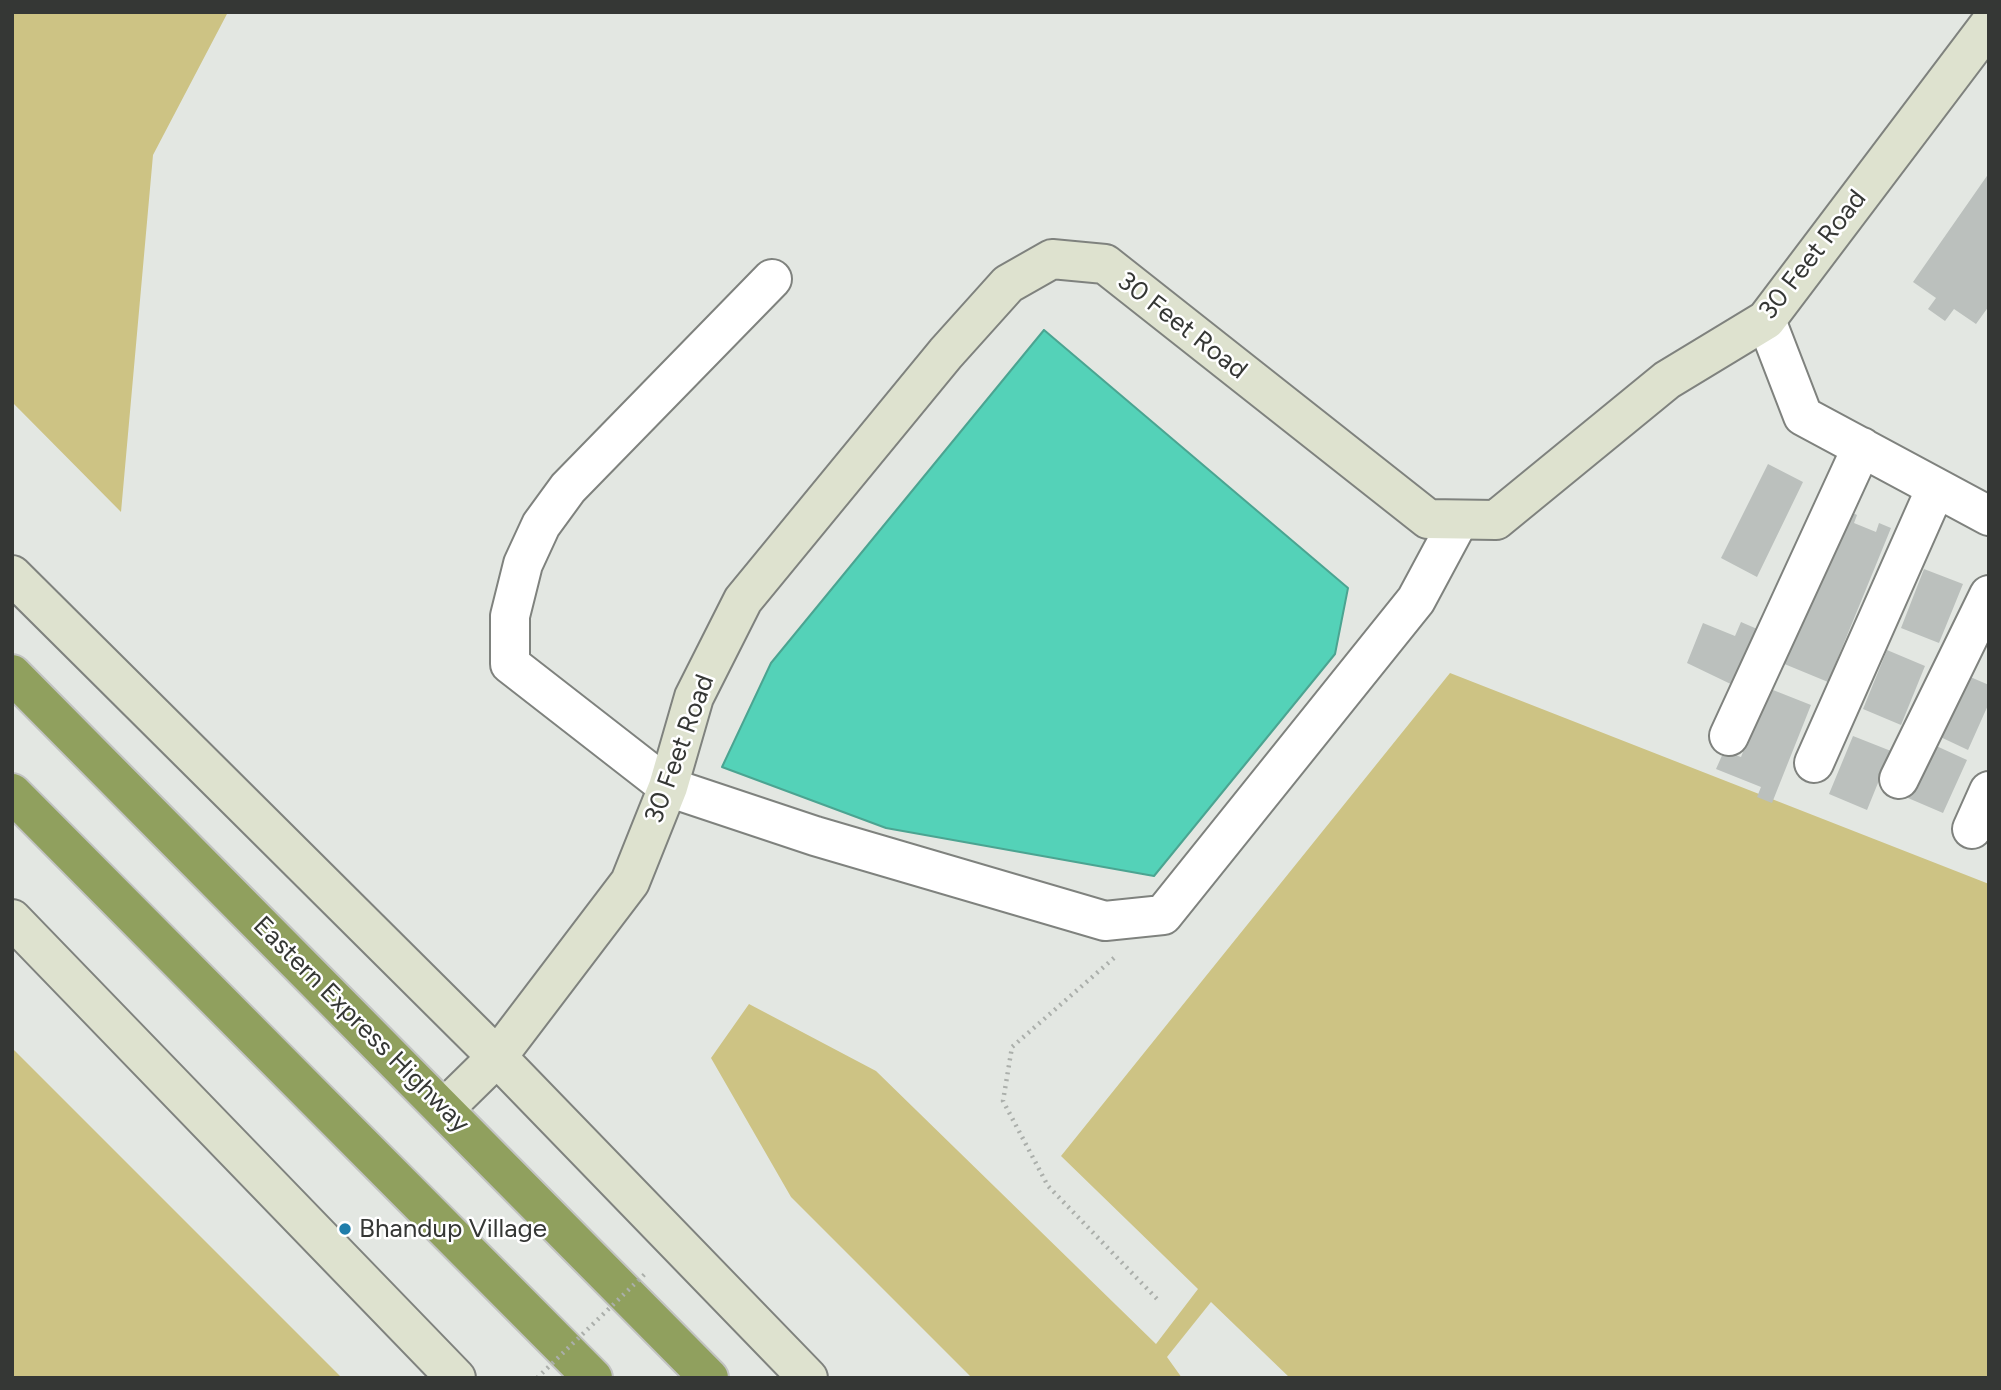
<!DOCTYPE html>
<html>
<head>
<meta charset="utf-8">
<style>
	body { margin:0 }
	#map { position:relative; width:2001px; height:1390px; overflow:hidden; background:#e3e7e2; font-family:Figtree,sans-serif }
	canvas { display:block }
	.frame { position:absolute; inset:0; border:14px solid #353735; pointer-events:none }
</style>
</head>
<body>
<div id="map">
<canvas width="2001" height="1390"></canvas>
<div class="frame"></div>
</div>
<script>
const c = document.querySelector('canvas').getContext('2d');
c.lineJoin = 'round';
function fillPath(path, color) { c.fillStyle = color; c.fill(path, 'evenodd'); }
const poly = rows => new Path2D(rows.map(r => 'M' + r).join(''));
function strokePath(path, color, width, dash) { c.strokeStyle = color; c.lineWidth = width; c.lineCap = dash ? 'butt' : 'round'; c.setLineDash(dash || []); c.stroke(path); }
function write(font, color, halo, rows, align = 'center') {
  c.font = font + ' Figtree,sans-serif'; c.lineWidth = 5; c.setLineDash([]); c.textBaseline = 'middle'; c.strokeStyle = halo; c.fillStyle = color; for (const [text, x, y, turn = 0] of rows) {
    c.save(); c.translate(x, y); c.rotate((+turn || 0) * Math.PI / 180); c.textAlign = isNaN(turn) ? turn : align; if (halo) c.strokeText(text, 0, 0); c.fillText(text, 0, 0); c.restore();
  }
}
fillPath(poly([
	[12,12,228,12,153,155,121,512,12,402],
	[1450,673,1989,884,1989,1378,1290,1378,1211,1302,1167,1357,1182,1378,972,1378,791,1197,711,1058,749,1004,876,1071,1156,1344,1198,1289,1061,1156],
	[12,1048,342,1378,12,1378]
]), '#cdc384');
const water = poly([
	[1044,330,1348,588,1335,654,1154,876,886,828,722,767,771,663,1044,330]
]);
fillPath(water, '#54d2b8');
strokePath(water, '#4ba491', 2);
fillPath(poly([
	[1989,173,1989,306,1976,324,1954,309,1945,321,1928,309,1936,298,1913,282],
	[1768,464,1803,482,1757,577,1721,558],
	[1845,509,1857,515,1854,523,1876,532,1879,523,1891,528,1828,682,1782,663],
	[1924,569,1963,584,1939,643,1901,628],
	[1741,622,1771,635,1739,688,1687,663,1703,623,1735,636],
	[1887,650,1925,666,1901,725,1863,709],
	[1961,673,1989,685,1989,703,1968,750,1934,734],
	[1768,688,1811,705,1772,803,1757,797,1761,787,1716,769,1724,751,1741,757],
	[1853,736,1891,751,1867,810,1829,794],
	[1932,744,1967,760,1943,813,1908,798]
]), '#bbc0bd');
const street = poly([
	[772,279,568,488,541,525,523,564,510,616,510,664,668,787,815,836,1105,921,1163,915,1416,600,1459,520],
	[1766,320,1803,416,1989,516],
	[1729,736,1862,447],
	[1814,763,1936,488],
	[1899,779,1989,595],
	[1972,829,1989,791]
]);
const secondary = poly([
	[12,575,497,1057,808,1378],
	[12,919,456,1378],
	[444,1109,497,1057,630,882,668,787,694,697,743,600,946,353,1008,284,1052,259,1105,264,1428,519,1496,520,1667,380,1766,320,1989,25]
]);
const highway = poly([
	[12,674,709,1378],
	[12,793,593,1378]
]);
strokePath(street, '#7f827e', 42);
strokePath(secondary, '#7f827e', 42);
strokePath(highway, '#c2c3c2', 42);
strokePath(poly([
	[1114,958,1012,1047,1003,1101,1048,1186,1157,1299]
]), '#abafab', 4.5, [2, 5]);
strokePath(street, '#fff', 38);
strokePath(secondary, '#dee2cf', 38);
strokePath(highway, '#90a05e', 38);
strokePath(poly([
	[537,1378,647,1272]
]), '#abafab', 4.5, [2, 5]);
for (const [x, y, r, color] of [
	[345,1229,7,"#1f7daa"]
]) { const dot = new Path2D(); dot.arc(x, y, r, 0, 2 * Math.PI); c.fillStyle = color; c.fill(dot); strokePath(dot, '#fff', 2.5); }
write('26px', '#353735', '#fff', [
	["30 Feet Road",1813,255,-52],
	["30 Feet Road",1182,326,38],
	["30 Feet Road",680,749,-70],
	["Eastern Express Highway",361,1025,45]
]);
write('26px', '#353735', '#fff', [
	["Bhandup Village",359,1229]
], 'left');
</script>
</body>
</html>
